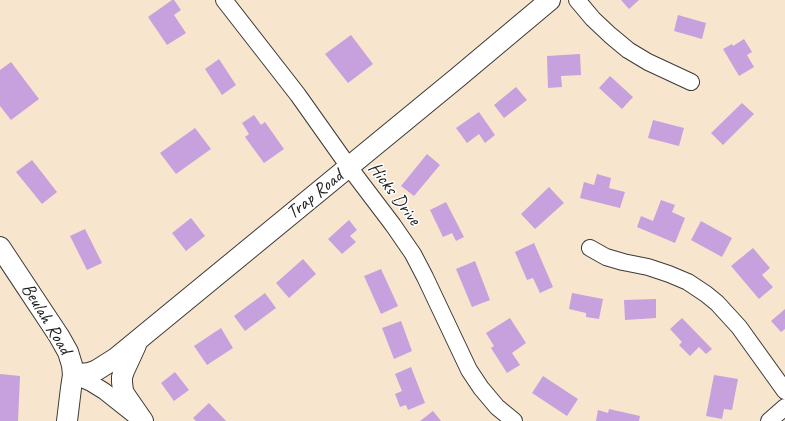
<!DOCTYPE html>
<html>
<head>
<meta charset="utf-8">
<style>
	body { margin:0 }
	canvas { display:block; background:#f7e5ce }
</style>
</head>
<body>
<canvas width="785" height="421"></canvas>
<script>
const c = document.querySelector('canvas').getContext('2d');
c.lineJoin = 'round';
function fillPath(path, color) { c.fillStyle = color; c.fill(path, 'evenodd'); }
const poly = rows => new Path2D(rows.map(r => 'M' + r).join(''));
function strokePath(path, color, width, dash) { c.strokeStyle = color; c.lineWidth = width; c.lineCap = dash ? 'butt' : 'round'; c.setLineDash(dash || []); c.stroke(path); }
function write(font, color, halo, rows, align = 'center') {
  c.font = font + ' Caveat,sans-serif'; c.lineWidth = 3; c.setLineDash([]); c.textBaseline = 'middle'; c.strokeStyle = halo; c.fillStyle = color; for (const [text, x, y, turn = 0] of rows) {
    c.save(); c.translate(x, y); c.rotate((+turn || 0) * Math.PI / 180); c.textAlign = isNaN(turn) ? turn : align; if (halo) c.strokeText(text, 0, 0); c.fillText(text, 0, 0); c.restore();
  }
}
fillPath(poly([
	[172,0,174,0,181,10,174,15,186,33,167,45,148,17],
	[621,0,639,0,629,9],
	[678,15,706,23,702,39,674,31],
	[351,35,373,64,348,83,325,54],
	[744,39,752,52,747,55,754,67,739,76,723,49,732,44,733,46],
	[580,54,581,75,561,76,562,87,548,88,547,56],
	[219,59,236,85,222,95,205,69],
	[11,62,39,99,11,120,0,106,0,70],
	[610,76,633,97,622,109,599,88],
	[516,87,527,100,504,118,494,105],
	[742,103,754,114,723,145,711,133],
	[479,112,495,135,485,143,479,134,467,143,456,128],
	[254,115,261,125,265,122,284,149,264,163,245,137,249,134,242,123],
	[653,120,684,128,679,146,648,138],
	[195,128,211,149,176,174,160,153],
	[427,154,440,165,414,196,401,186],
	[32,160,57,192,42,204,16,172],
	[597,174,611,178,609,188,625,192,620,208,580,198,584,182,594,185],
	[549,187,564,203,535,229,521,214],
	[661,200,675,205,672,212,685,218,675,243,637,227,641,216,653,221],
	[446,202,464,237,456,241,452,233,443,237,430,210],
	[191,218,205,236,186,251,172,233],
	[349,220,357,230,350,236,356,242,342,254,328,239],
	[701,221,732,238,722,257,691,240],
	[85,229,102,263,87,270,70,236],
	[534,243,553,287,540,293,533,278,527,280,515,252],
	[753,248,770,268,762,275,773,287,759,299,731,266],
	[303,259,316,274,289,298,276,283],
	[475,261,490,300,472,307,456,269],
	[381,269,398,306,381,314,364,276],
	[265,293,276,308,245,331,234,316],
	[572,293,603,299,599,319,586,317,586,313,569,309],
	[656,299,656,318,625,320,624,300],
	[785,309,785,329,781,332,771,321],
	[510,318,526,343,512,353,520,365,507,373,491,348,494,346,486,333],
	[682,318,712,349,706,354,699,347,690,356,679,345,682,342,670,329],
	[401,321,412,351,394,359,382,328],
	[221,328,233,348,207,365,194,346],
	[411,367,425,403,408,410,406,405,400,407,395,394,402,391,395,374],
	[175,372,189,390,174,401,161,383],
	[0,374,20,376,18,421,0,421],
	[714,375,738,379,732,410,724,409,722,419,706,416],
	[543,376,578,399,567,416,532,393],
	[209,403,226,421,196,421,193,418],
	[609,409,640,416,639,421,596,421,598,410,608,413],
	[433,411,441,421,420,421]
]), '#c7a1dd');
const minor = poly([
	[224,0,298,95,349,167,393,225,413,254,425,277,469,370,481,388,497,407,514,421],
	[577,0,593,19,610,35,628,50,648,62,691,82],
	[590,248,606,257,623,262,648,267,669,274,688,282,706,294,717,303,739,327,785,391],
	[73,375,91,383,104,391,133,414],
	[769,421,785,407]
]);
const major = poly([
	[0,247,59,336,68,352,72,365,73,375,71,388,67,421],
	[136,345,124,371,122,377,122,382,123,391,125,395,143,421],
	[73,375,89,373,97,370,116,358,457,78,550,0]
]);
strokePath(minor, '#3d3a37', 18);
strokePath(major, '#3d3a37', 22);
strokePath(minor, '#fff', 16);
strokePath(major, '#fff', 20);
write('19px', '#1c1c1c', '#fff', [
	["Hicks Drive",394,194,53],
	["Trap Road",315,195,-39],
	["Beulah Road",46,319,59]
]);
</script>
</body>
</html>
